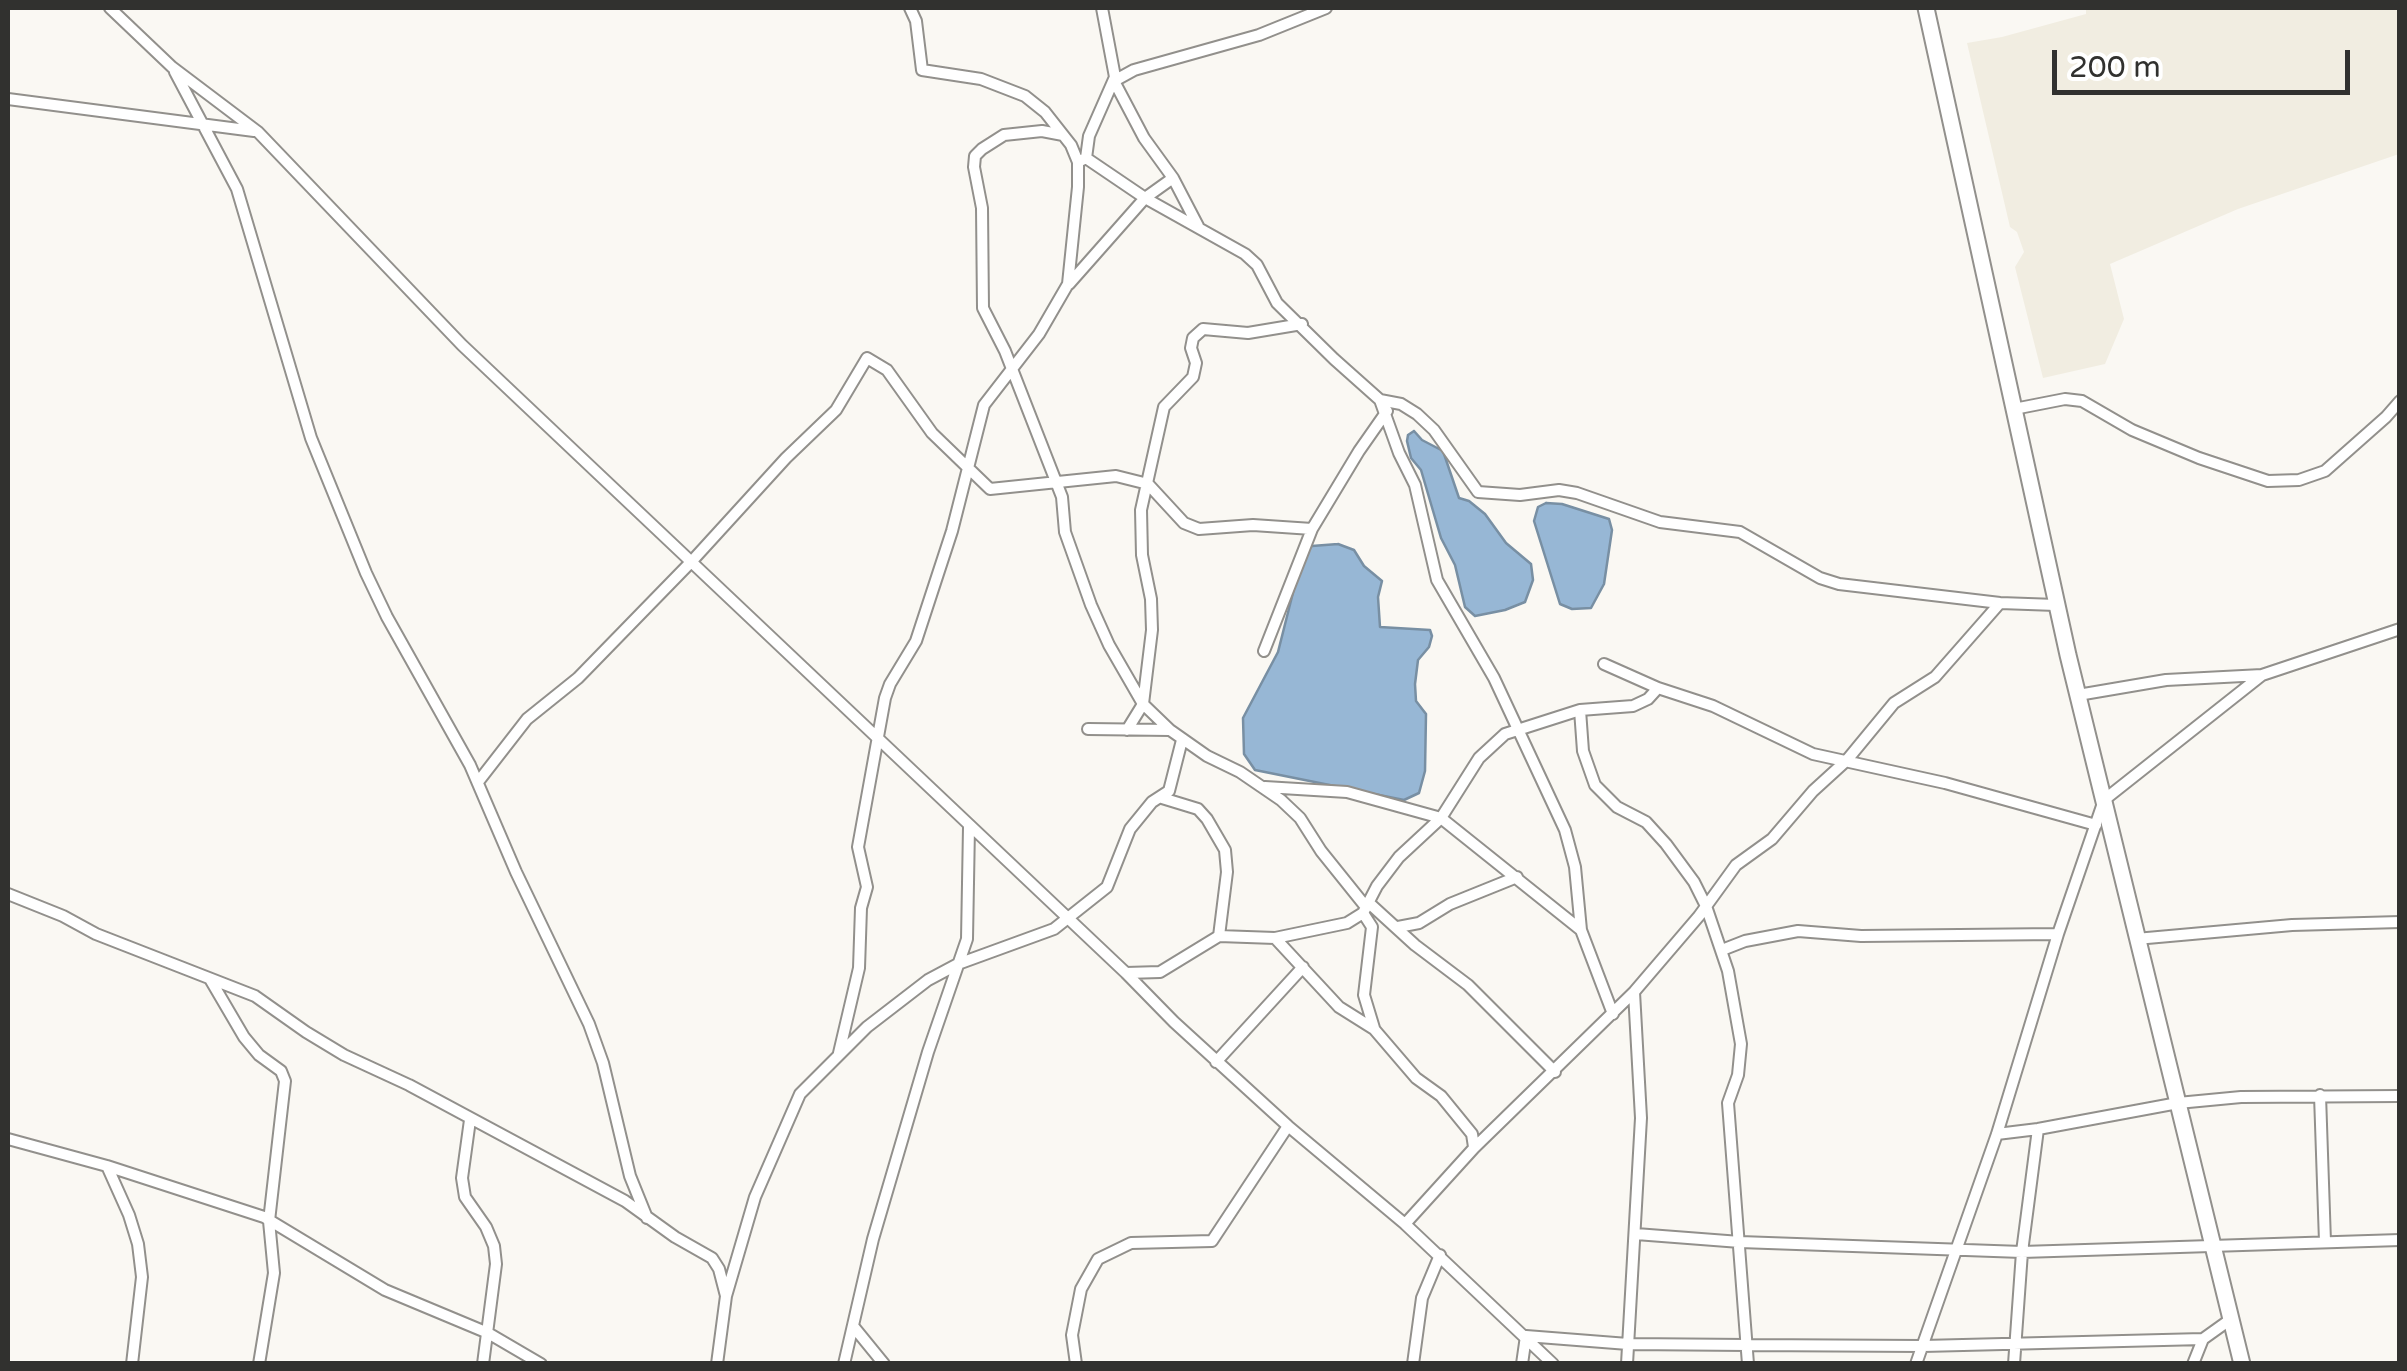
<!DOCTYPE html>
<html>
<head>
<meta charset="utf-8">
<style>
	body { margin:0 }
	#map { position:relative; width:2407px; height:1371px; overflow:hidden; background:#faf8f3; font-family:"Varela Round",sans-serif }
	canvas { display:block }
	.frame { position:absolute; inset:0; border:10px solid #31312f; pointer-events:none }
	.scale { position:absolute; left:2052px; top:50px; width:298px; height:45px; box-sizing:border-box; border:5px solid #31312f; border-top:0; padding-left:12px; font-size:30px; line-height:35px; white-space:nowrap; color:#31312f; -webkit-text-stroke:8px #fff; paint-order:stroke }
</style>
</head>
<body>
<div id="map">
<canvas width="2407" height="1371"></canvas>
<div class="frame"></div>
<div class="scale">200 m</div>
</div>
<script>
const c = document.querySelector('canvas').getContext('2d');
c.lineJoin = 'round';
function fillPath(path, color) { c.fillStyle = color; c.fill(path, 'evenodd'); }
const poly = rows => new Path2D(rows.map(r => 'M' + r).join(''));
function strokePath(path, color, width, dash) { c.strokeStyle = color; c.lineWidth = width; c.lineCap = dash ? 'butt' : 'round'; c.setLineDash(dash || []); c.stroke(path); }
fillPath(poly([
	[2086,8,2399,8,2399,154,2238,209,2110,264,2124,319,2105,364,2043,378,2015,267,2024,252,2017,232,2010,227,1967,43,2002,37,2086,14]
]), '#f1ede1');
const water = poly([
	[1414,431,1422,440,1443,451,1459,498,1469,501,1485,514,1506,543,1531,564,1533,580,1525,602,1505,610,1475,616,1465,607,1455,565,1441,538,1421,470,1411,458,1407,441,1408,435,1414,431],
	[1546,503,1562,504,1609,519,1612,530,1604,584,1591,608,1572,609,1560,604,1534,521,1538,507,1546,503],
	[1338,544,1354,550,1364,566,1382,581,1378,597,1380,627,1430,630,1432,636,1429,647,1418,660,1415,684,1416,701,1426,714,1425,771,1419,793,1404,800,1255,770,1244,754,1243,718,1278,652,1303,553,1312,546,1338,544]
]);
fillPath(water, '#97b7d5');
strokePath(water, '#788fa3', 2.5);
const street = poly([
	[110,8,172,67,258,132,462,345,1126,973,1174,1022,1288,1126,1405,1224,1553,1364],
	[175,72,237,189,311,438,366,573,387,617,470,765,516,872,589,1024,603,1063,630,1176,647,1218],
	[8,99,254,131],
	[1063,135,1042,131,1004,135,982,149,975,156,974,167,982,208,983,308,1005,351,1062,497,1065,532,1091,605,1109,645,1143,704,1170,730,1207,756,1240,772,1281,800,1300,818,1321,851,1366,907],
	[1086,158,1145,198,1245,254,1257,265,1277,303,1334,359,1380,400,1401,404,1417,414,1434,430,1478,492,1520,495,1559,490,1577,493,1660,522,1740,532,1820,578,1839,584,2000,603,2056,605],
	[1080,161,1086,158,1089,136,1115,77,1102,8],
	[1198,226,1173,178,1144,138,1114,81,1134,70,1259,35,1326,8],
	[1069,284,1145,198,1173,178],
	[1380,400,1399,453,1415,485,1437,580,1494,678,1565,830,1575,867,1581,930,1613,1014],
	[2014,409,2065,399,2082,401,2132,430,2199,458,2268,481,2299,480,2325,471,2386,417,2400,401],
	[1264,651,1312,529,1359,451,1387,411],
	[1604,664,1658,688,1713,706,1813,754,1945,783,2096,825],
	[2078,695,2166,680,2262,675,2400,629],
	[1580,710,1583,751,1595,785,1617,807,1646,822,1666,844,1694,882,1706,906,1728,971,1741,1044,1738,1075,1728,1103,1748,1364],
	[1088,729,1170,730],
	[1127,730,1143,704,1152,630,1151,599,1142,555,1141,510,1164,407,1193,377,1196,363,1191,348,1193,338,1203,329,1248,333,1302,324],
	[478,782,527,719,578,678,692,561,786,458,836,410,867,358,887,370,932,433,990,489,1116,476,1148,484,1184,523,1199,529,1253,525,1312,529],
	[1265,787,1347,792,1441,818,1581,930],
	[1162,798,1198,809,1207,819,1225,850,1227,872,1219,936],
	[8,894,63,916,96,934,255,996,306,1032,344,1055,409,1085,625,1201,675,1237,712,1258,719,1269,726,1296],
	[1369,903,1415,945,1468,985,1555,1072],
	[1363,913,1372,927,1364,995,1374,1028],
	[1398,927,1419,923,1450,904,1517,877],
	[1275,938,1339,1007,1374,1029,1416,1078,1441,1096,1472,1134,1474,1147],
	[2136,939,2292,925,2400,922],
	[1722,950,1745,941,1798,931,1861,936,2058,934],
	[1126,973,1160,972,1219,936,1275,938,1347,923,1363,913,1377,886,1399,857,1441,818,1479,758,1505,734,1580,710,1633,706,1648,699,1658,688],
	[210,979,244,1037,259,1055,281,1071,285,1081,269,1221,274,1273,259,1364],
	[839,1053,859,968,861,908,867,887,858,847,885,698,890,684,916,641,952,531,984,405,1039,334,1068,284,1078,187,1078,162,1071,145,1045,112,1025,96,981,79,922,70,916,21,910,8],
	[1216,1062,1303,967],
	[2320,1095,2325,1242],
	[470,1120,462,1178,465,1197,486,1227,494,1246,496,1264,483,1364],
	[1997,1134,2038,1129,2178,1103,2241,1097,2400,1096],
	[8,1139,107,1166,264,1217,385,1290,488,1333,541,1364],
	[107,1166,129,1215,138,1244,142,1277,132,1364],
	[1405,1224,1474,1148,1634,992,1699,916,1736,865,1772,839,1813,791,1847,760,1894,703,1935,677,2000,603],
	[1636,1234,1740,1242,2022,1252,2400,1240],
	[853,1326,884,1364],
	[717,1364,726,1296,755,1197,800,1094,867,1027,928,980,958,964,1054,929,1107,887,1130,829,1152,802,1169,791,1182,740],
	[844,1364,873,1239,928,1052,967,939,969,827],
	[1076,1364,1072,1335,1081,1289,1098,1259,1131,1243,1212,1241,1288,1126],
	[1413,1364,1422,1298,1440,1255],
	[1522,1364,1526,1336,1628,1344,1747,1345,1923,1346,2203,1339],
	[1627,1364,1641,1118,1634,992],
	[1916,1364,1997,1134,2058,934,2104,800,2262,675],
	[2014,1364,2022,1252,2038,1129],
	[2193,1364,2203,1339,2231,1319]
]);
const secondary = poly([
	[1926,8,2068,655,2242,1364]
]);
strokePath(street, '#92908c', 14);
strokePath(secondary, '#92908c', 19);
strokePath(street, '#fff', 10);
strokePath(secondary, '#fff', 15);
</script>
</body>
</html>
